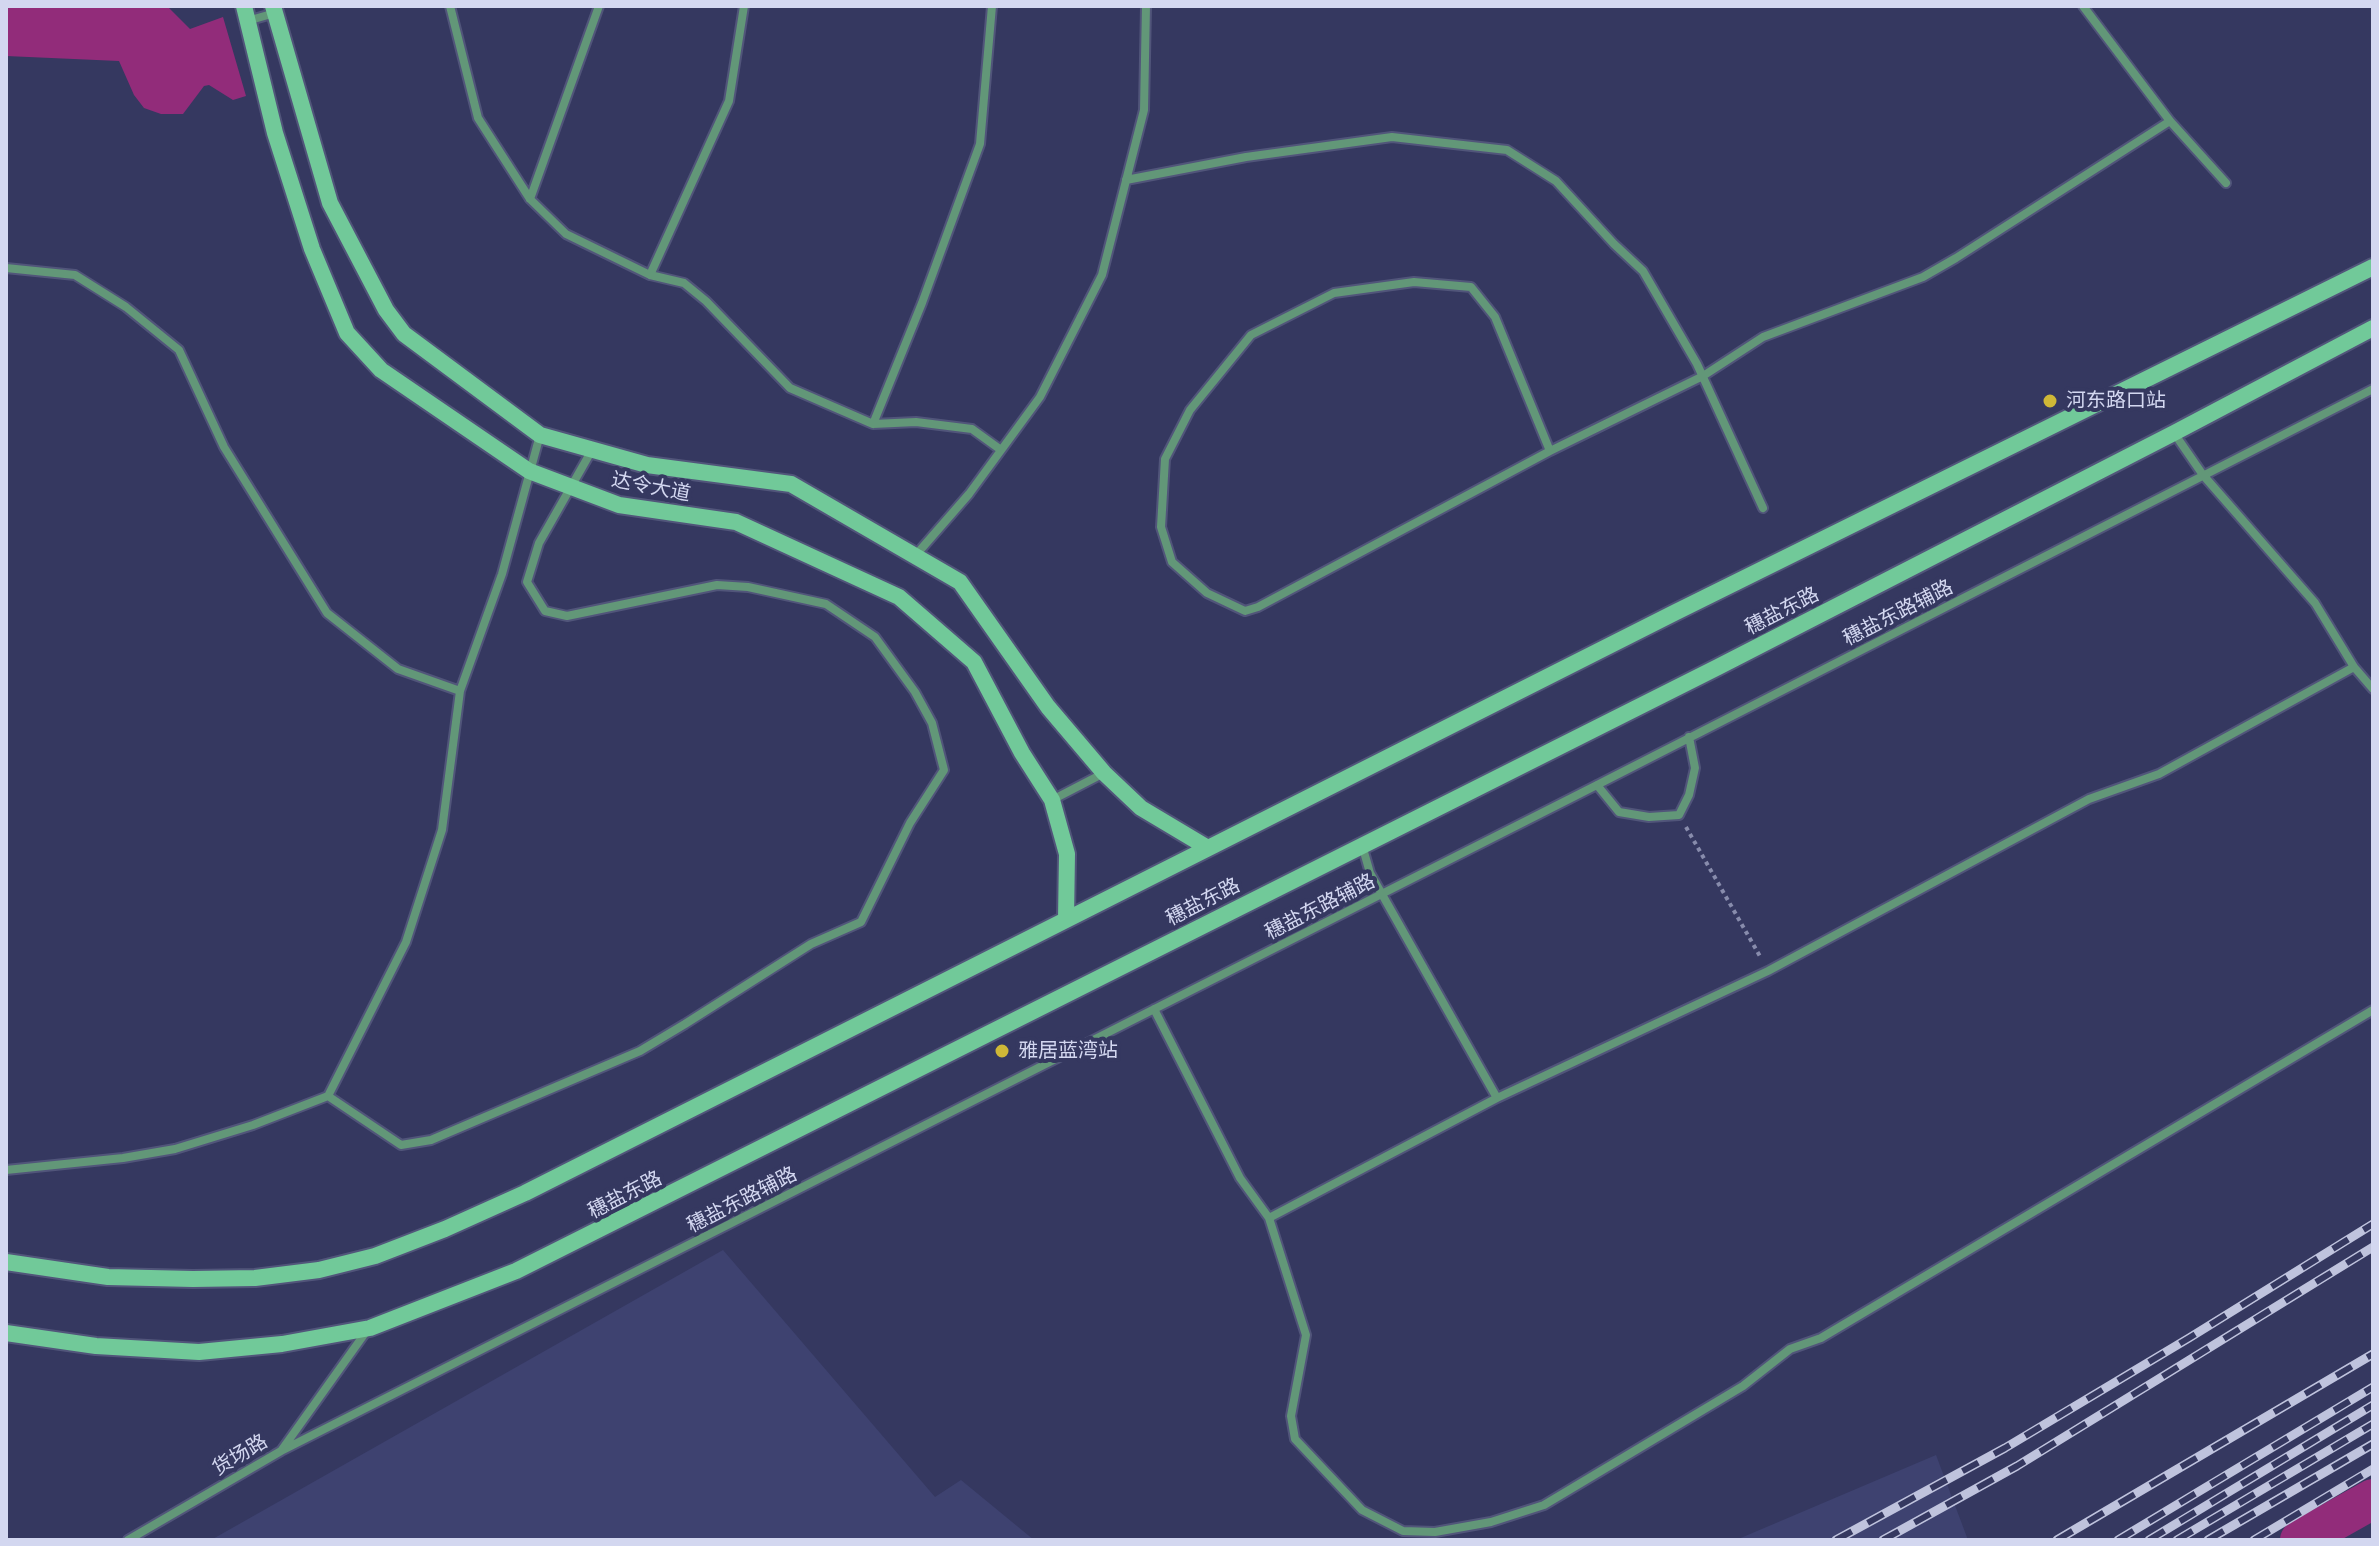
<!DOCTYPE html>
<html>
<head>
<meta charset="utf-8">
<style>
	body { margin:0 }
	#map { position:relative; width:2379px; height:1546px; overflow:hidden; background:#353860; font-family:"Public Sans",sans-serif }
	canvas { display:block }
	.frame { position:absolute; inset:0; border:8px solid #d3d7f0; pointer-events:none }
</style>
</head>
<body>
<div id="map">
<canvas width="2379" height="1546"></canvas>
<div class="frame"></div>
</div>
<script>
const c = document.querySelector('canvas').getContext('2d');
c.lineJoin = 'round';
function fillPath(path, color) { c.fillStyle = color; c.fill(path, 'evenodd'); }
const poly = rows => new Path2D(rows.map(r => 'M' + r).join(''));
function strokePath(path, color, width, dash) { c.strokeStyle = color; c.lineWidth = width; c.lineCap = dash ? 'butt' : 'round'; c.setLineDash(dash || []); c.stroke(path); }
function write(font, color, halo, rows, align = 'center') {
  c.font = font + ' "Public Sans","Noto Sans SC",sans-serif'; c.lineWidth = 8; c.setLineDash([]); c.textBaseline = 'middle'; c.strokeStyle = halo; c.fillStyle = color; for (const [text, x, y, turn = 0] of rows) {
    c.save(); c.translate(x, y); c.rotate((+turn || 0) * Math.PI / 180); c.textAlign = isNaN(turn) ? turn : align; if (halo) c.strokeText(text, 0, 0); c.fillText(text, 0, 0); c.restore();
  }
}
fillPath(poly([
	[723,1250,935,1497,961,1480,1034,1540,211,1540],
	[1936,1455,1968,1540,1736,1540]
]), '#3e4270');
fillPath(poly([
	[6,6,167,6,190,29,223,17,246,96,233,100,209,85,204,86,183,114,161,114,144,108,134,95,119,61,6,56]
]), '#922c7a');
strokePath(poly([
	[2300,1540,2373,1499]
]), '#922c7a', 40);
const street = poly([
	[450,6,478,118,530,199,566,234,650,275,684,283,706,301,790,388,873,424,916,422,972,429,1001,450],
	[2083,6,2170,121,2226,183],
	[247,21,275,13],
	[1126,180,1246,157,1392,137,1507,150,1556,181,1614,244,1643,271,1697,364,1763,508],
	[530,199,599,6],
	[6,268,75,275,126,307,179,350,224,447,327,613,398,669,460,691],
	[650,275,729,101,744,6],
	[873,424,922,303,980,144,992,6],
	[2174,433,2203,475,2315,603,2354,667,2373,689],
	[1550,451,1495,317,1471,287,1414,282,1334,293,1251,335,1190,410,1165,459,1161,527,1172,562,1207,593,1245,611,1258,607,1550,451,1703,376,1763,337,1923,277,1956,258,2170,121],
	[915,556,969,494,1040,397,1102,275,1144,110,1146,6],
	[1597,785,1619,812,1649,817,1679,815,1689,795,1695,768,1689,737],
	[1052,800,1104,773],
	[1362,845,1370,873,1497,1098],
	[1154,1009,1240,1178,1269,1218,1306,1335,1291,1416,1295,1439,1362,1510,1403,1531,1435,1532,1491,1522,1544,1505,1743,1386,1790,1349,1821,1338,2373,1010],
	[328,1096,401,1145,431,1140,640,1051,685,1024,811,944,861,922,910,823,944,770,932,723,915,692,875,637,826,604,748,587,717,585,567,616,545,611,527,582,539,543,592,450],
	[6,1170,123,1158,175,1149,253,1125,328,1096,406,942,442,830,460,691,502,574,540,435],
	[1269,1218,1497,1098,1768,971,2089,799,2159,774,2354,667],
	[281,1451,1597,785,2373,389],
	[128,1540,281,1451,368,1329]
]);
const secondary = poly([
	[244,6,275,133,312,249,347,333,381,370,529,471,619,505,736,522,899,597,974,662,1022,753,1052,800,1067,854,1066,919],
	[273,6,330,203,386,310,404,334,540,435,647,465,791,484,960,582,1048,707,1104,773,1141,808,1208,848],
	[6,1262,108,1277,193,1279,255,1278,319,1270,375,1256,445,1229,525,1193,1674,613,2373,267],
	[6,1333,96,1346,199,1352,282,1344,370,1328,516,1271,1718,667,2174,433,2373,328]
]);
strokePath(street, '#51557a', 12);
strokePath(secondary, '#51557a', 20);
strokePath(poly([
	[1686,827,1761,958]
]), '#888cac', 4, [4, 4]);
strokePath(street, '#629778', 8);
strokePath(secondary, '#71c999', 16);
const rail = poly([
	[1836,1540,2005,1448,2189,1338,2373,1224],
	[1883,1540,2017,1466,2373,1247],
	[2057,1540,2373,1354],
	[2118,1540,2373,1387],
	[2149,1540,2373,1405],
	[2177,1540,2373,1424],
	[2208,1540,2373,1444],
	[2254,1540,2373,1469]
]);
strokePath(rail, '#bfc3dd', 9);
strokePath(rail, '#353860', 6, [18]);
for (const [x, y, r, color] of [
	[2050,401,8,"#cfb837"],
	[1002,1051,8,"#cfb837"]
]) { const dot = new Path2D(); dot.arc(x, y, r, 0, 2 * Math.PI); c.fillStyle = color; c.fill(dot); strokePath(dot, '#353860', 3); }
write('20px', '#d3d7f0', '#353860', [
	["河东路口站",2066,401],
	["雅居蓝湾站",1018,1051]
], 'left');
write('20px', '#d3d7f0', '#353860', [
	["达令大道",651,487,11],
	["穗盐东路",1782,611,-27],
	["穗盐东路辅路",1898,613,-27],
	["穗盐东路",1203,902,-27],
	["穗盐东路辅路",1320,907,-27],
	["穗盐东路",625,1195,-27],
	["穗盐东路辅路",742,1200,-27],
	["货场路",240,1455,-31]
]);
</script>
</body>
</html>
